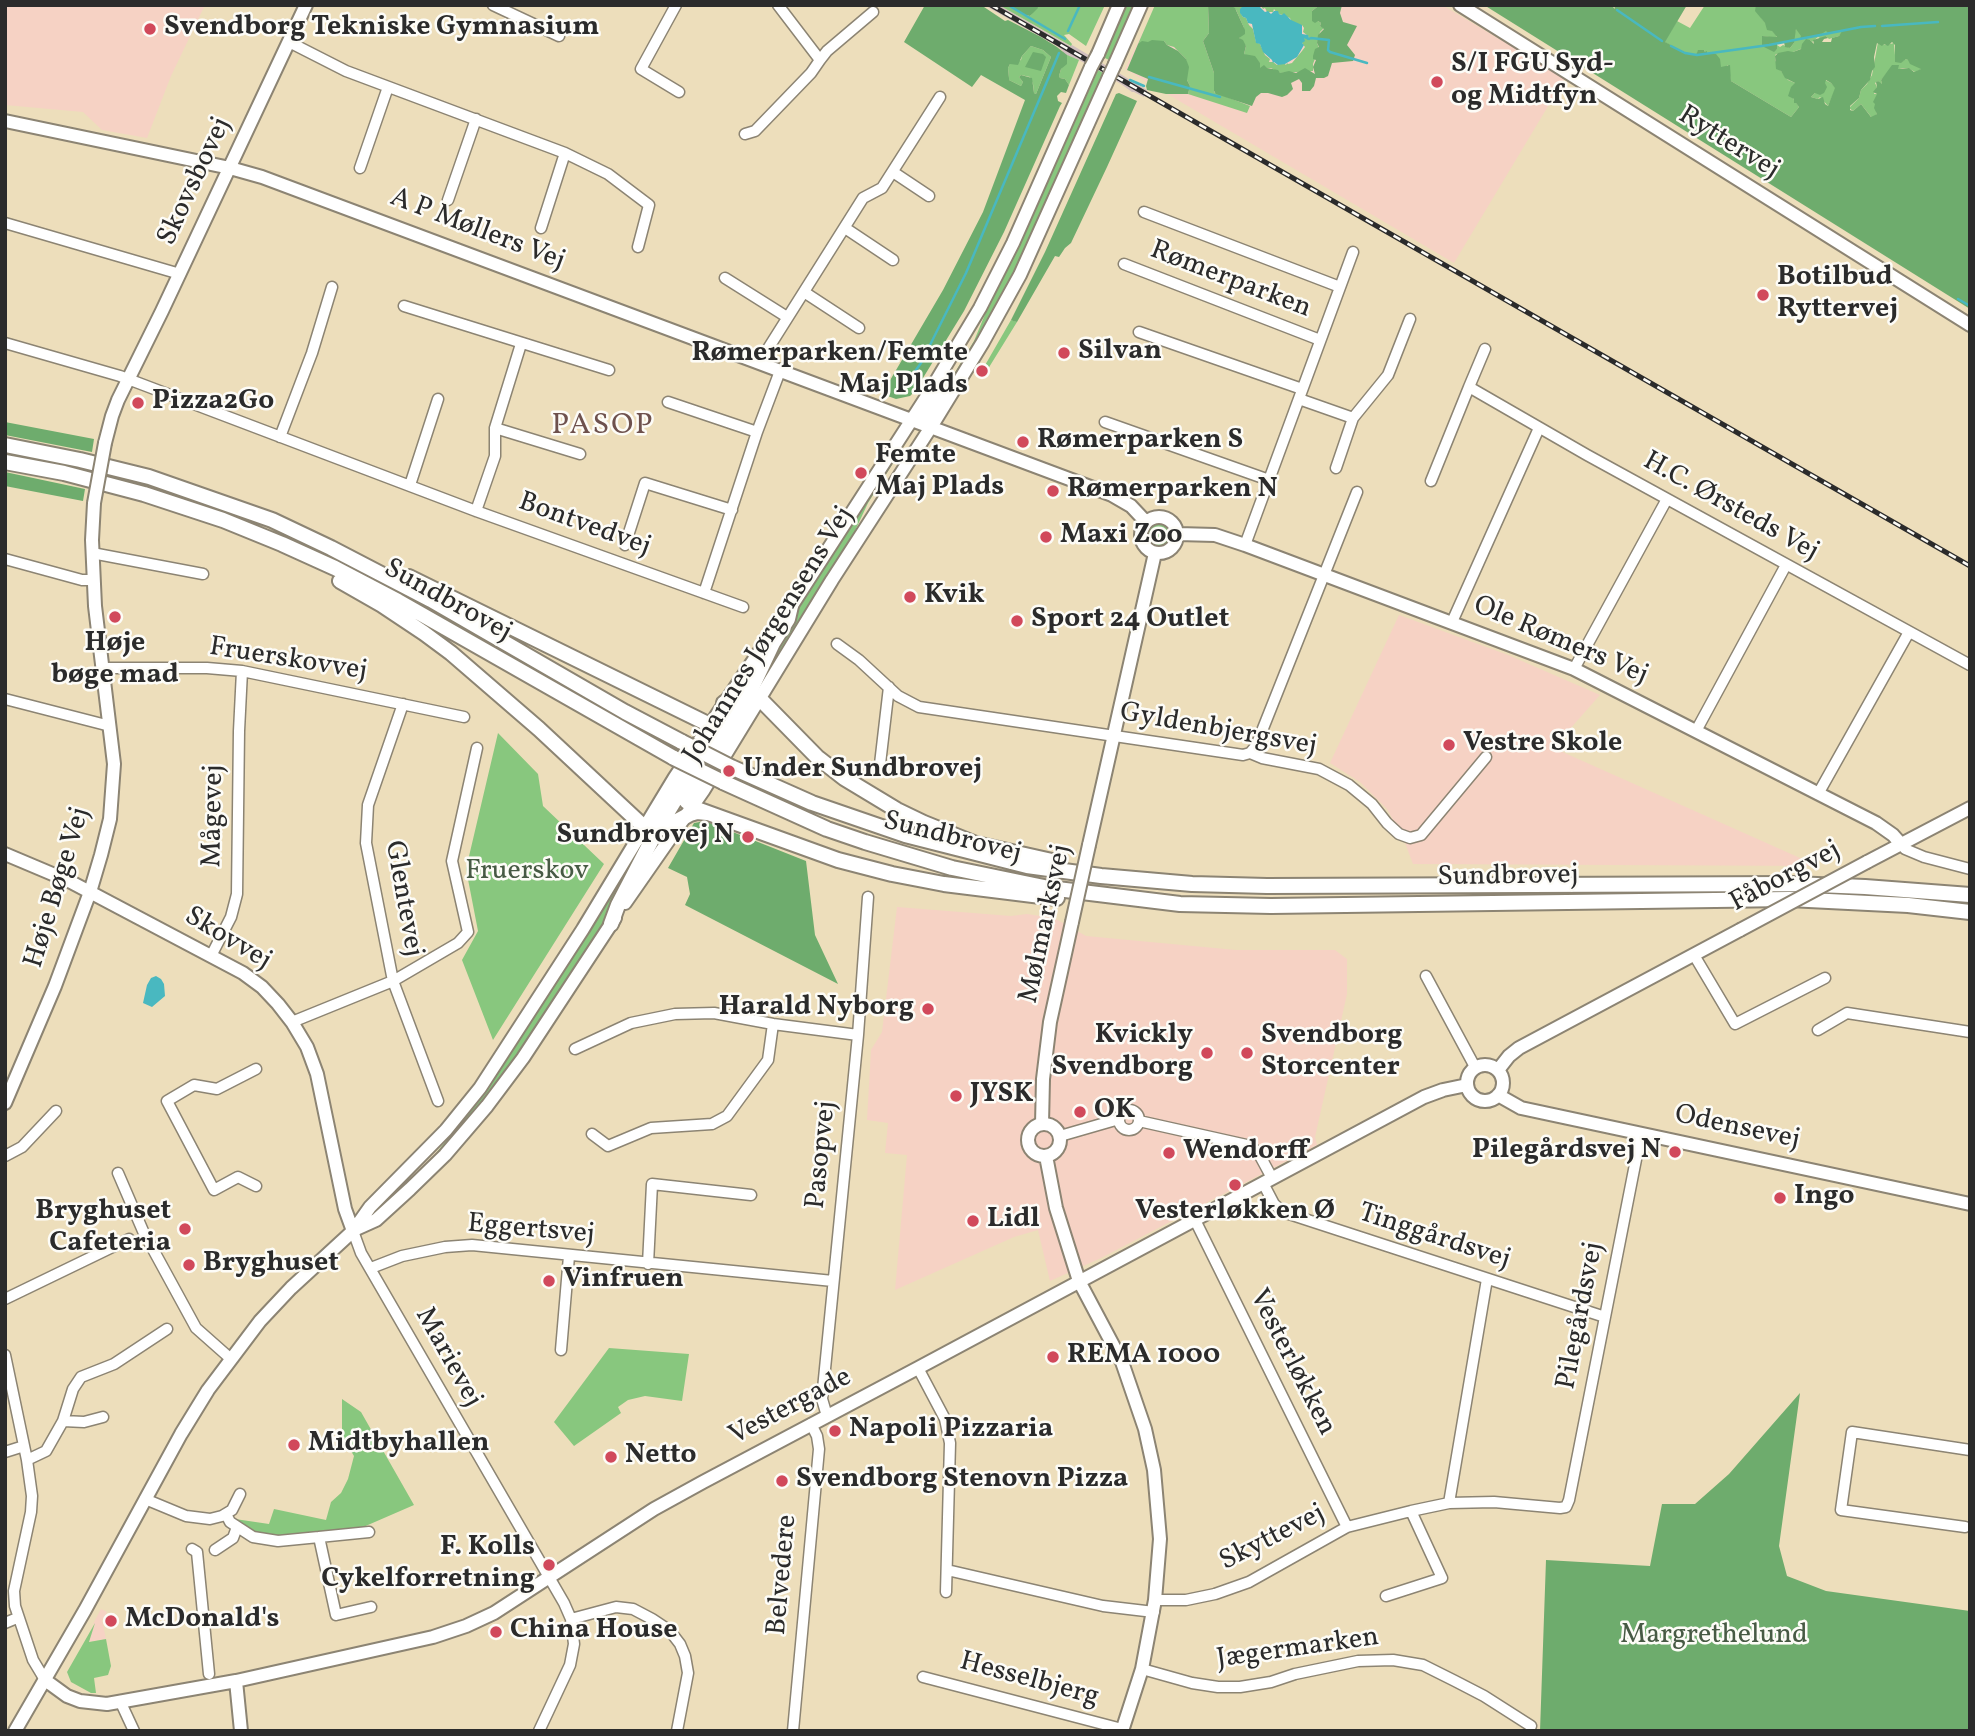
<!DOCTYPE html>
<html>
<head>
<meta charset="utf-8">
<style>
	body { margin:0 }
	#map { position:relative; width:1975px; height:1736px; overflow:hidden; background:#eddebb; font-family:Vollkorn,serif }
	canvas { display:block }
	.frame { position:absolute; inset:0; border:7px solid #2b2b2b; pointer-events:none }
</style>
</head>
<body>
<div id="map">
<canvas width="1975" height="1736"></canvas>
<div class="frame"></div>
</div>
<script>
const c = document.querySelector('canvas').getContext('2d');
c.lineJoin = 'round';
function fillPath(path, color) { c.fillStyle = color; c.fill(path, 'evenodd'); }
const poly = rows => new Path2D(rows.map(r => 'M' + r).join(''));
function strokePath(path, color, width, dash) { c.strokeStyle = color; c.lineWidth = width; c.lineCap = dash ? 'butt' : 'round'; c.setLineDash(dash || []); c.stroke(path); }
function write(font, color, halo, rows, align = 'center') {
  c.font = font + ' Vollkorn,serif'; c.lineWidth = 5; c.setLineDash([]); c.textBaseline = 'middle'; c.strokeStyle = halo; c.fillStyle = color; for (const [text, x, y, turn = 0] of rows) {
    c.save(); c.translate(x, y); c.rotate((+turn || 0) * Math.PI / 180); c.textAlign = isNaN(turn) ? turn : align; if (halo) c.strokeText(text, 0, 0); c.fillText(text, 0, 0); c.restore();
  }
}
fillPath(poly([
	[5,5,205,5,171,76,147,138,102,130,83,112,5,105],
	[1156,5,1442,5,1565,78,1454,263,1125,69],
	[1399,615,1508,655,1600,695,1561,739,1558,750,1818,866,1413,864,1404,840,1387,809,1360,782,1330,763],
	[897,907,1011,916,1027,914,1054,918,1086,936,1236,950,1335,950,1347,959,1347,994,1315,1137,1317,1145,1101,1258,1050,1281,1038,1230,1014,1237,895,1290,907,1155,885,1153,888,1123,867,1120,871,1050,882,1032],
	[101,1609,107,1612,102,1620,106,1639,89,1642,94,1624,93,1624]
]), '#f6d2c4');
fillPath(poly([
	[984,5,999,5,1070,46,1072,45,1147,90,1144,97,1134,92,1132,92,1121,84,1079,60,1063,54,1063,51,1057,46]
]), '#d1bfbe');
fillPath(poly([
	[999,5,1009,5,1021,14,1030,16,1038,6,1037,5,1105,5,1086,46,1069,34,1064,35,1072,44,1071,46],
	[1126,5,1134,5,1109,60,1103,57],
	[1155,5,1208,5,1209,33,1203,41,1214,73,1214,92,1250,106,1247,113,1188,94,1190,86,1187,80,1186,59,1174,47,1167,45,1164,41,1138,44],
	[1230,5,1244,5,1240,12,1243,17,1246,18,1249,25,1253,29,1256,42,1260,44,1265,55,1270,59,1269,62,1273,62,1277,65,1284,63,1286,65,1287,63,1288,64,1292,63,1302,51,1305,47,1302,43,1304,37,1309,39,1308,36,1303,32,1304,28,1302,25,1298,25,1291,21,1290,18,1277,13,1274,9,1273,12,1267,12,1265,8,1263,9,1260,5,1316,5,1317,7,1312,11,1312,17,1321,23,1320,26,1324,28,1320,32,1317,43,1319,48,1313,64,1313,71,1280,73,1271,68,1260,68,1259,62,1244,54,1246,46,1239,38,1244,28,1236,10],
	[1705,5,1756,5,1762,19,1776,35,1777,38,1762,36,1774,50,1777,49,1777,45,1780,47,1783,45,1790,48,1794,43,1793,38,1796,29,1823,31,1826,30,1844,30,1839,36,1829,39,1826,36,1822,39,1818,37,1812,42,1810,40,1803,48,1793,52,1776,54,1775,56,1775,60,1781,71,1788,80,1795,83,1793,98,1799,107,1791,117,1731,81,1728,65,1724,68,1720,67,1714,55,1706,54,1704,50,1697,52,1697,55,1689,54,1664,42,1677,21,1690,28],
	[1878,42,1886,45,1894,43,1895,55,1900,61,1901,62,1906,59,1909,60,1922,69,1915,72,1908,68,1903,68,1888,72,1881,80,1882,84,1879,83,1878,81,1875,83,1877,87,1874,94,1878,94,1875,106,1877,114,1872,118,1861,104,1853,111,1849,108,1859,98,1861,90,1867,84,1872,75],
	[1031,46,1043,50,1051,57,1036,94,1034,93,1033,84,1030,77,1021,75,1019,77,1023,82,1021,86,1009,80,1009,78,1008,68,1010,64,1021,60,1022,56],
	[1067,55,1079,60,1069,85,1065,79,1060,78,1059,76,1061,69,1067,60],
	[1098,70,1103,73,1024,252,976,344,938,405,936,404,974,341,986,312,1019,246],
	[1825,80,1831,83,1836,88,1828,106,1820,97,1818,99,1811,97,1825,83],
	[1011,320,1017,322,983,377,986,369,984,367],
	[903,443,905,444,868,503,853,535,761,685,796,610],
	'1148 535a11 11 0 1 1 22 0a11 11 0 1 1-22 0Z',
	[498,733,538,774,543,806,604,864,493,1040,462,960,478,931,466,869],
	[646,838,606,921,523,1048,491,1093,439,1153,437,1152,486,1090,517,1044],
	[609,1348,689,1354,682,1401,645,1396,628,1400,618,1407,621,1413,574,1446,554,1422],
	[342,1399,361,1412,414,1505,361,1528,282,1537,264,1536,239,1524,235,1519,269,1524,274,1509,326,1520,331,1502,341,1493,348,1479,354,1456,342,1436],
	[95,1623,89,1642,106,1639,111,1666,108,1675,94,1678,96,1693,91,1693,71,1682,67,1672]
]), '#88c77e');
fillPath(poly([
	[925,5,981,5,1005,21,1008,20,1041,37,1057,47,1067,55,1067,64,1061,69,1059,76,1060,78,1065,79,1069,85,1066,93,1061,92,1057,96,1058,101,1062,103,1060,106,1004,232,964,311,915,391,910,396,896,399,882,394,943,290,983,212,1025,100,981,75,972,87,904,42],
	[1031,46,1043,50,1051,57,1036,94,1034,93,1032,78,1021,75,1019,77,1023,82,1021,86,1009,80,1009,78,1008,68,1010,64,1018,65,1022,56],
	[1009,5,1037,5,1038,8,1030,16,1021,14],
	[1208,5,1230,5,1235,8,1245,30,1245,34,1239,38,1243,40,1246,46,1244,54,1255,56,1260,63,1260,68,1264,65,1267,68,1278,70,1280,73,1289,71,1296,73,1305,68,1315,74,1313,67,1316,60,1313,59,1313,56,1315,49,1319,47,1317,43,1318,35,1324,29,1320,26,1321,23,1318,21,1315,23,1312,21,1312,11,1317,7,1316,5,1342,5,1340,13,1343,22,1357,26,1347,45,1355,55,1353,61,1332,63,1328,76,1324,78,1316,78,1314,86,1310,91,1302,91,1302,83,1299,79,1291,83,1293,89,1287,95,1282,97,1268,93,1261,93,1256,97,1252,106,1216,94,1214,91,1214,73,1203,41,1209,33],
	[1484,5,1611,5,1615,9,1614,5,1687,5,1665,42,1689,54,1696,55,1698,50,1704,50,1705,52,1707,51,1707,53,1716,54,1720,59,1721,67,1730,65,1731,81,1791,117,1799,107,1796,103,1794,103,1794,99,1788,96,1791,87,1795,83,1785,78,1781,71,1776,69,1775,56,1778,53,1788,51,1793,52,1801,49,1802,44,1806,39,1810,40,1814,44,1813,40,1826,36,1828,38,1824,39,1822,42,1831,42,1832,38,1839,36,1842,31,1828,33,1826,31,1820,35,1800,39,1801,36,1796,29,1794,43,1790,48,1785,47,1784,42,1777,43,1777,49,1774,52,1762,46,1762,36,1777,37,1772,31,1767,30,1765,23,1755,11,1756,5,1970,5,1970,309],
	[1892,42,1895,45,1895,62,1901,63,1906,59,1908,60,1910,64,1921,69,1914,72,1909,68,1898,69,1899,65,1892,65,1881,80,1882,84,1878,81,1876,82,1877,87,1873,92,1877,94,1873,102,1875,104,1874,108,1877,114,1871,117,1861,104,1853,111,1850,110,1850,106,1859,98,1861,90,1870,80,1872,71,1875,67,1874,57,1877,43,1882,46,1884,44,1888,46],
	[1826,80,1831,83,1835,88,1828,106,1825,104,1823,97,1818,99,1811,97,1815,93,1820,95,1824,93,1827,87,1825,83],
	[1152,40,1164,41,1167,45,1178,51,1186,59,1189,67,1187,80,1190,86,1188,94,1166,94,1147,90,1146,86,1148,79,1127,70,1138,44,1142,41,1148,42],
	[1033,52,1043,54,1046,57,1041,71,1025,67],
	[1119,93,1137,101,1107,167,1071,243,1065,248,1059,257,1055,256,1017,322,1013,321,1011,320,1045,252,1116,94],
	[5,422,94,439,92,452,5,435],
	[5,472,85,489,83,501,5,486],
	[705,821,806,861,815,935,838,984,685,905,690,894,687,877,668,868,694,823],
	[1800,1393,1779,1546,1787,1576,1826,1591,1970,1611,1970,1731,1540,1731,1546,1560,1650,1566,1662,1504,1695,1504,1729,1474]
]), '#6eac6d');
fillPath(poly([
	[1244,5,1258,5,1265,12,1268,11,1271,14,1274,11,1278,11,1279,14,1282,15,1284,13,1291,20,1302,25,1302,34,1308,35,1309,38,1308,40,1304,38,1305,41,1302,43,1304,45,1297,57,1285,64,1278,65,1274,62,1273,63,1272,60,1263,52,1260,44,1256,43,1252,24,1248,23,1246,18,1243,17,1240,13,1240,9],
	[156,976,161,979,164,984,165,996,152,1007,143,1003,147,985,151,978]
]), '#49b8c0');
strokePath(poly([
	[1008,5,1065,39],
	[1617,10,1662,41],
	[1882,26,1938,22],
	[1068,31,1080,5],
	[1309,39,1311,38,1329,40,1328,50,1330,52,1367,63],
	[1671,46,1685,53,1697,55,1769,45,1861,27,1875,26],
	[1149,77,1220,97],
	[1130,80,1144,86],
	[1958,299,1970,306],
	[906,384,921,363,966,273,1059,53]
]), '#49b8c0', 2.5);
const minor = poly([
	[493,5,559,36],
	[676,5,641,69,679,92],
	[289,42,346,71,565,153,608,174,649,205,638,247],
	[820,60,827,51,873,12],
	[745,134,755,131,811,73,820,60,778,5],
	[360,168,388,87],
	[893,172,929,196],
	[448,200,476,119],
	[1144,212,1340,287],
	[5,223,180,274],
	[541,228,565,153],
	[845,228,893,260],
	[1124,264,1320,340],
	[725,278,787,317],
	[804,292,859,328],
	[404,306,609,370],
	[1139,332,1302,389],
	[5,343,120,376,476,511,743,607],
	[1485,349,1469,387,1587,455,1970,665],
	[759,363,863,198,882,188,940,97],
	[1299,399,1353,418],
	[668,402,757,432],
	[1105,422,1269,480],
	[495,428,580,454],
	[280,437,312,353,332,287],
	[1336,468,1353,418,1388,375,1410,319],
	[1431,481,1469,387],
	[410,485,438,399],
	[476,511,495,456,495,428,521,344],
	[625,545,645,483,732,510],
	[1245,545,1353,252],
	[92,553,203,574],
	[5,559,82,580,93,580],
	[704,593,757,432,780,371],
	[1452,622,1539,428],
	[837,644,859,660,898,696,919,707,1243,755,1250,753,1262,758,1319,769,1349,785,1372,804,1387,823,1399,834,1410,838,1421,835,1486,757],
	[102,668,207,668,242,671,464,717],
	[1574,669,1667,499],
	[5,699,110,726],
	[403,704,368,805,366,843,393,981,438,1101],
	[1696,731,1786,565],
	[1250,753,1256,746,1357,492],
	[880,764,889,687],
	[1818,794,1909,632],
	[1901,844,1905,849,1924,857,1970,869],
	[1694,955,1735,1024,1825,978],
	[211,956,231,917,237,894,239,731,242,671],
	[1426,976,1475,1067],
	[292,1022,393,981,458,943,468,932,452,861,477,748],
	[1818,1030,1847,1013,1970,1032],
	[575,1049,631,1023,675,1014,714,1013,773,1024,858,1035],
	[256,1069,217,1089,194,1085,167,1101,214,1190,238,1177,256,1186],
	'1119 1120a10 10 0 1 1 20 0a10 10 0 1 1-20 0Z',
	[1139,1121,1251,1146,1259,1154,1272,1178],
	[592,1134,608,1146,651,1128,712,1124,727,1116,768,1060,773,1024],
	[1060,1136,1119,1119],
	[5,1156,22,1147,56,1111],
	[118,1173,143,1231,196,1328,231,1359],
	[1263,1183,1274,1204,1283,1212,1605,1317],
	[1195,1220,1347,1527],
	[353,1231,361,1253,564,1603,571,1619,574,1644,570,1665,539,1731],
	[648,1264,652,1184,751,1195],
	[371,1268,402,1256,445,1247,472,1245,833,1281],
	[5,1299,129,1239],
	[561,1350,569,1256],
	[5,1355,27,1460,32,1496,31,1512,14,1591,15,1606,33,1660,45,1680],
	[918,1368,945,1419,950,1443,946,1592],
	[827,1416,822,1399,858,1035,868,897],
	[63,1421,84,1422,103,1417],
	[5,1452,24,1446],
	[27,1460,46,1451,63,1421,73,1389,81,1377,114,1364,167,1329],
	[145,1499,186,1516,210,1519,222,1516,232,1510,240,1494],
	[1449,1503,1487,1279],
	[226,1514,230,1522,253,1537,278,1541,319,1537,336,1615,371,1607],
	[1965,1527,1841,1510,1852,1432,1970,1450],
	[319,1537,369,1532],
	[192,1549,197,1552,209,1674],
	[215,1550,233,1538,237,1527],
	[947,1570,1103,1606,1154,1612],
	[1386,1596,1442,1578,1411,1511],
	[1155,1600,1186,1600,1215,1594,1249,1582,1347,1527,1411,1511,1449,1503,1494,1502,1560,1508,1566,1507,1569,1500,1641,1134],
	[571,1619,616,1607,633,1609,652,1619,670,1631,680,1644,685,1656,688,1673,677,1731],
	[5,1623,17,1618],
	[1142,1669,1192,1683,1218,1687,1240,1687,1271,1682,1295,1674,1358,1661,1393,1660,1423,1665,1455,1681,1484,1696,1531,1726],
	[923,1677,1122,1729],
	[121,1703,134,1731],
	[793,1731,819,1449,817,1436,811,1424]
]);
const tertiary = poly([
	[1460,5,1970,325],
	[1098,54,1119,5],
	[1115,64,1141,5],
	[5,121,230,168,262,177,1112,495,1131,506,1146,522],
	[920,423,939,393],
	[105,443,112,416,118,400,162,311,306,5],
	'1141 535a18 18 0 1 1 36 0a18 18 0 1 1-36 0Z',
	[1178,534,1215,535,1245,545,1574,669,1876,823,1893,835,1901,844],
	[787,613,929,393,980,308,1013,243,1091,67],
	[1089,845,1155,553],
	[5,854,69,881,243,973,262,987,278,1004,292,1022,307,1047,317,1074,345,1209,353,1231],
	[1867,862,1970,808],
	[625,903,703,791,832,580,931,427,983,342,1020,275,1109,77],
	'1467 1083a18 18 0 1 1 36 0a18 18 0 1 1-36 0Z',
	[1498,1070,1509,1056,1519,1048,1740,930],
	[1498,1095,1521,1108,1970,1204],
	[5,1103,55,986,90,892,101,855,110,819,114,764,95,606,92,540,94,503],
	'1028 1140a16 16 0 1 1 32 0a16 16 0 1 1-32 0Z',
	[1042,1124,1043,1079,1050,1022,1072,922],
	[1046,1156,1056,1208,1079,1281,1122,1362,1145,1429,1154,1470,1160,1539,1155,1600,1142,1669,1122,1731],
	[356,1229,376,1220,410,1189,445,1155,487,1106,523,1058,615,918],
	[45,1680,67,1696,80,1701,107,1704,236,1681,433,1637,466,1626,494,1613,654,1509,703,1482,918,1368,1424,1097,1443,1090,1467,1085],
	[236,1681,241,1731],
	[15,1731,85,1610,181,1434,208,1390,260,1321,291,1288,353,1231,370,1207,446,1130,480,1088,583,929,675,777,772,633]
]);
const primary = poly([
	[5,445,80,460,149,477,272,520,331,548,431,600,625,712,682,742],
	[5,462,64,473,144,494,223,520,282,544,335,568,398,601,674,758],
	[409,577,714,727,715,731,714,736,658,828,618,905,611,924],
	[340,581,382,605,424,633,451,653,539,729,642,825,653,828,664,828,690,814,697,812,707,813],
	[724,703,734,697,742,695,748,696,763,702,817,757,844,778,897,810,924,823,976,844,1052,861],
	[715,751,748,696,773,643,788,619,791,606],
	[731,767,812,803,905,835,1027,866,1101,876,1192,884,1267,886,1793,884,1865,887,1970,895],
	[695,782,686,798,686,801,697,809,838,860,892,874,944,884,1057,898],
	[723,782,827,829,865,842,952,868,1049,888,1180,904,1271,906,1789,899,1908,905,1970,912]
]);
strokePath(minor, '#8c8473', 13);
strokePath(tertiary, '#8c8473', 16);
strokePath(primary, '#8c8473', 18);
strokePath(minor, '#fff', 10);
strokePath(tertiary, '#fff', 12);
strokePath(primary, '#fff', 14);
const rail = poly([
	[991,5,1970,566]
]);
strokePath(rail, '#2b2b2b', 5);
strokePath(rail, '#fdfcf7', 2.5, [8]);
const tertiaryBridge = poly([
	[1091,67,1098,54],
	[1109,77,1115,64],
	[94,503,105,443],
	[1072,922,1089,845],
	[1740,930,1867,862]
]);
const primaryBridge = poly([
	[682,742,731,767],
	[674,758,723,782]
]);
strokePath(tertiaryBridge, '#8c8473', 16, []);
strokePath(primaryBridge, '#8c8473', 18, []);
strokePath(tertiaryBridge, '#fff', 12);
strokePath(primaryBridge, '#fff', 14);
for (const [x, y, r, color] of [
	[150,29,7,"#d1495b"],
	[1437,82,7,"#d1495b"],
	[1763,295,7,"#d1495b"],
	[1064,353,7,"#d1495b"],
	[982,371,7,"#d1495b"],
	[138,403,7,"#d1495b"],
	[1023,442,7,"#d1495b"],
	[861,473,7,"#d1495b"],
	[1053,491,7,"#d1495b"],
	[1046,537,7,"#d1495b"],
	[910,597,7,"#d1495b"],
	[115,617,7,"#d1495b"],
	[1017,621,7,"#d1495b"],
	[1449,745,7,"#d1495b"],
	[729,771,7,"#d1495b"],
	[748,837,7,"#d1495b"],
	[928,1009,7,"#d1495b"],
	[1207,1053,7,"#d1495b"],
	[1247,1053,7,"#d1495b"],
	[956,1096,7,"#d1495b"],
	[1080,1112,7,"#d1495b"],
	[1675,1152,7,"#d1495b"],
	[1169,1153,7,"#d1495b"],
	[1235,1185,7,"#d1495b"],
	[1780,1198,7,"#d1495b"],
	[973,1221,7,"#d1495b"],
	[185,1229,7,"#d1495b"],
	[189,1265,7,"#d1495b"],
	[549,1281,7,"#d1495b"],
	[1053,1357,7,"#d1495b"],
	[835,1431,7,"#d1495b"],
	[294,1445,7,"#d1495b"],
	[611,1457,7,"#d1495b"],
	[782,1481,7,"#d1495b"],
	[549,1565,7,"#d1495b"],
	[111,1621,7,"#d1495b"],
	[496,1632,7,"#d1495b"]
]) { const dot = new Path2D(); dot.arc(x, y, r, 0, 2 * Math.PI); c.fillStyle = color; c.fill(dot); strokePath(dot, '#fdfcf7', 2.5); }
write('bold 28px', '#2b2b2b', '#fdfcf7', [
	["Svendborg Tekniske Gymnasium",164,29],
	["S/I FGU Syd-",1451,66],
	["og Midtfyn",1451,98],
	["Botilbud",1777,279],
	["Ryttervej",1777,311],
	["Silvan",1078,353],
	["Rømerparken/Femte",968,355,"right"],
	["Maj Plads",968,387,"right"],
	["Pizza2Go",152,403],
	["Rømerparken S",1037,442],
	["Femte",875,457],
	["Maj Plads",875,489],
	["Rømerparken N",1067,491],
	["Maxi Zoo",1060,537],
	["Kvik",924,597],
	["Sport 24 Outlet",1031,621],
	["Høje",115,645,"center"],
	["bøge mad",115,677,"center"],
	["Vestre Skole",1463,745],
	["Under Sundbrovej",743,771],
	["Sundbrovej N",734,837,"right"],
	["Harald Nyborg",914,1009,"right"],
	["Kvickly",1193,1037,"right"],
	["Svendborg",1193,1069,"right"],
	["Svendborg",1261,1037],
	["Storcenter",1261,1069],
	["JYSK",970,1096],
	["OK",1094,1112],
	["Pilegårdsvej N",1661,1152,"right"],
	["Wendorff",1183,1153],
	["Ingo",1794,1198],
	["Bryghuset",171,1213,"right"],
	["Cafeteria",171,1245,"right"],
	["Vesterløkken Ø",1235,1213,"center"],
	["Lidl",987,1221],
	["Bryghuset",203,1265],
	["Vinfruen",563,1281],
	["REMA 1000",1067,1357],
	["Napoli Pizzaria",849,1431],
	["Midtbyhallen",308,1445],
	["Netto",625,1457],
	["Svendborg Stenovn Pizza",796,1481],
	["F. Kolls",535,1549,"right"],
	["Cykelforretning",535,1581,"right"],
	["McDonald's",125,1621],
	["China House",510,1632]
], 'left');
write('28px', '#2b2b2b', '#fdfcf7', [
	["Ryttervej",1728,144,32],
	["Skovsbovej",196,182,-65],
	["A P Møllers Vej",477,231,21],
	["Rømerparken",1230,281,21],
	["H.C. Ørsteds Vej",1730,508,29],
	["Bontvedvej",584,526,20],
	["Sundbrovej",447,602,29],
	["Johannes Jørgensens Vej",770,636,-58],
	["Ole Rømers Vej",1560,642,23],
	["Fruerskovvej",288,661,9],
	["Gyldenbjergsvej",1218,731,10],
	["Mågevej",215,816,-89],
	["Sundbrovej",952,839,14],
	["Sundbrovej",1508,878,-1],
	["Fåborgvej",1786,878,-28],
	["Høje Bøge Vej",59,888,-73],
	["Glentevej",402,899,80],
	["Mølmarksvej",1047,924,-78],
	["Skovvej",227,940,31],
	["Odensevej",1737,1129,12],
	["Pasopvej",823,1155,-84],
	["Eggertsvej",531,1231,5],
	["Tinggårdsvej",1434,1238,18],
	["Pilegårdsvej",1582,1316,-79],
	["Marievej",447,1358,61],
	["Vesterløkken",1291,1363,63],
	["Vestergade",791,1408,-28],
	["Skyttevej",1273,1539,-27],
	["Belvedere",784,1575,-85],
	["Jægermarken",1298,1650,-8],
	["Hesselbjerg",1029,1681,15]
]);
write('28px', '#475a44', '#fdfcf7', [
	["Fruerskov",527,873],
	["Margrethelund",1714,1637]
]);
c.letterSpacing = '2px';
write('30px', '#6e514d', '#fdfcf7', [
	["PASOP",603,427]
]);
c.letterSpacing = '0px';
</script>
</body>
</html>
